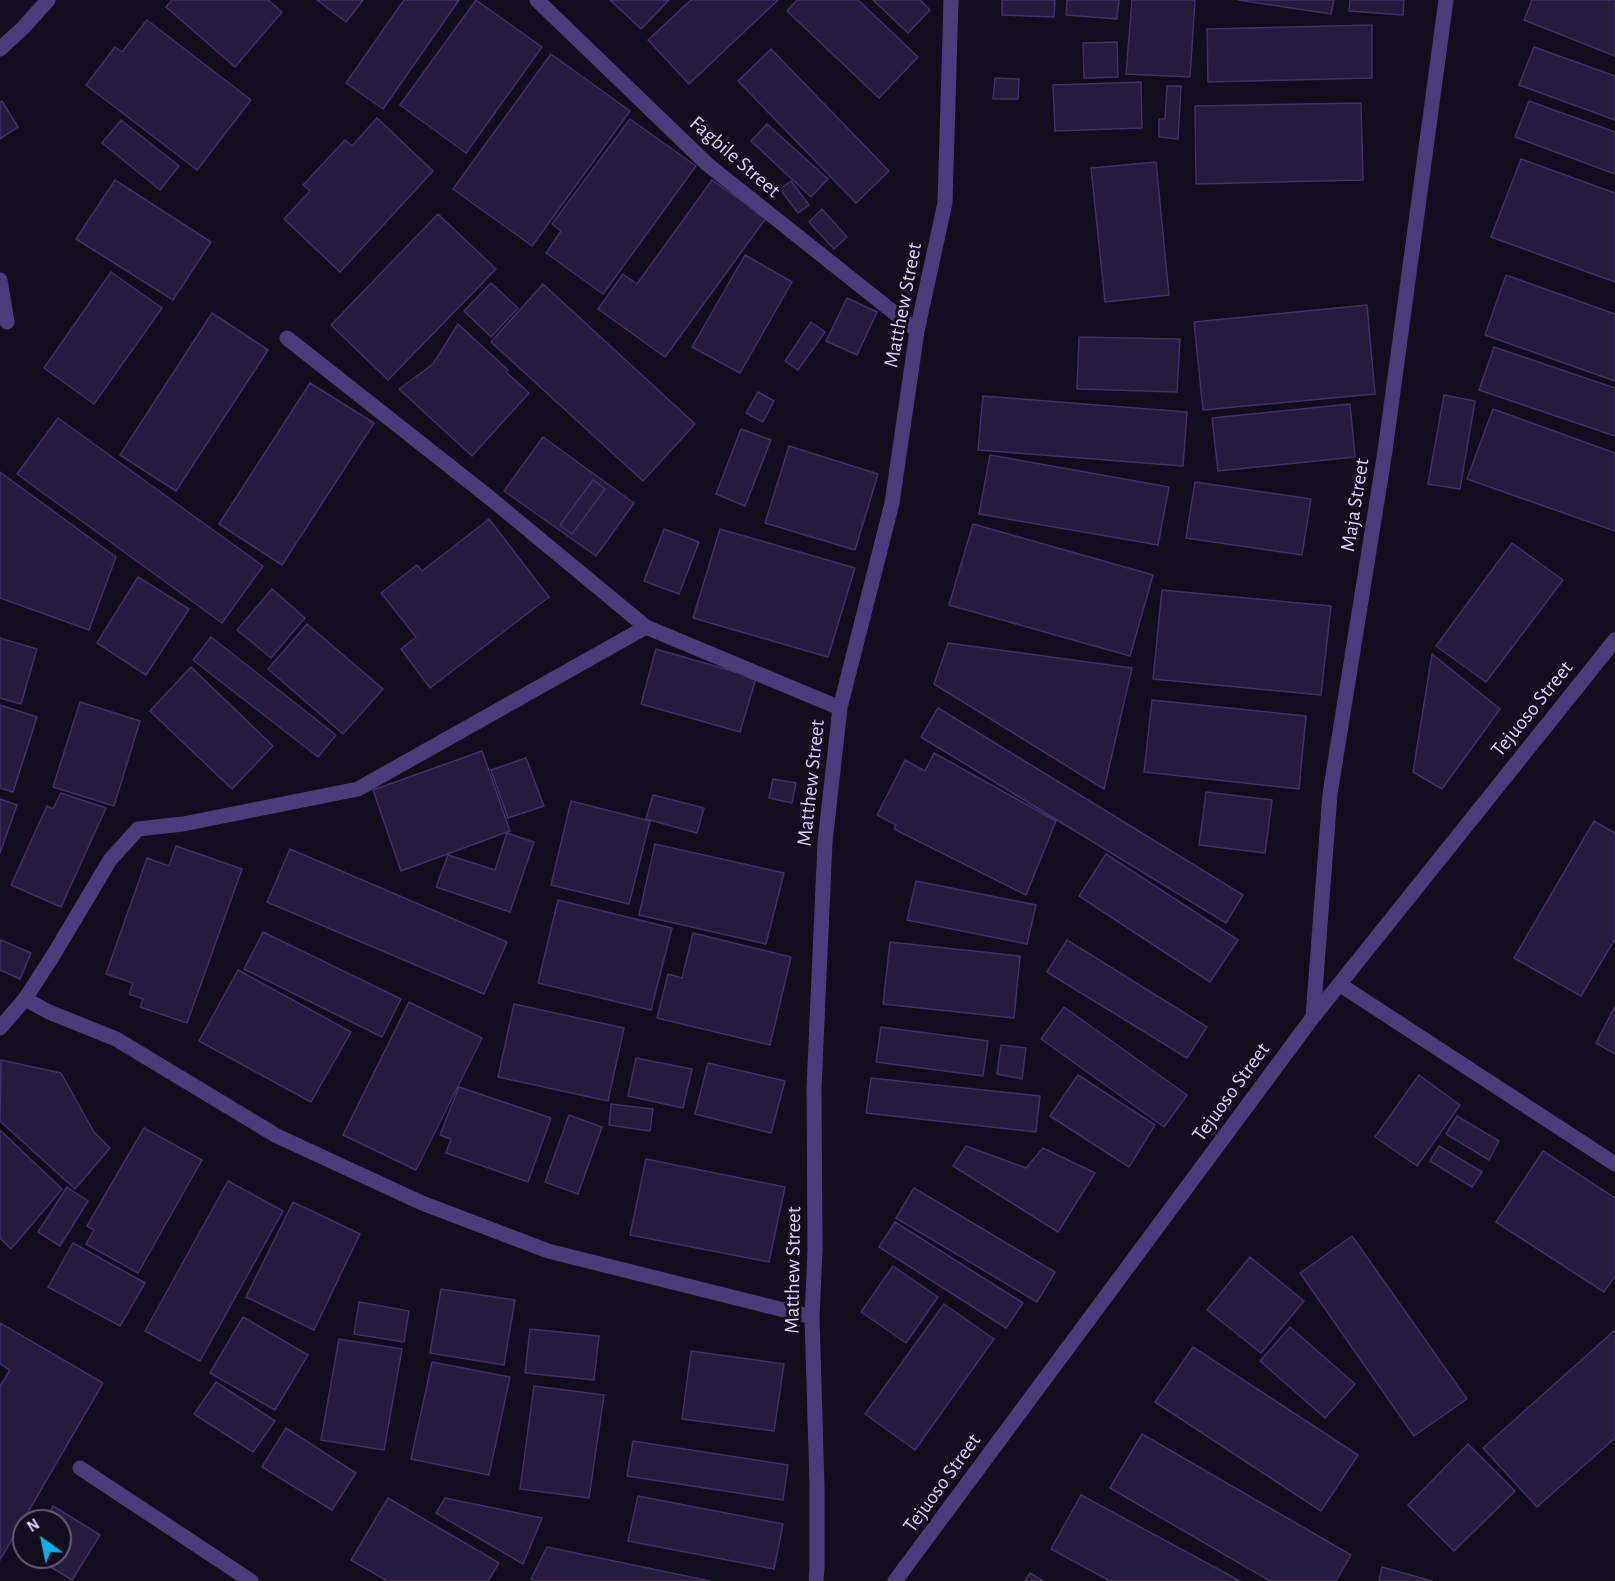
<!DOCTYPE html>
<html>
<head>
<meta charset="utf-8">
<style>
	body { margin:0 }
	#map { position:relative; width:1615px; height:1581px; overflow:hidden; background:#130e1e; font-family:"Alegreya Sans",sans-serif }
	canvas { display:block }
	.north { position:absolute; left:12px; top:1509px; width:60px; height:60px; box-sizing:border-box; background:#130e1e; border:2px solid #635b76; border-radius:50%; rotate:327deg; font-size:16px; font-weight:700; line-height:24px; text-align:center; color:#dacffb }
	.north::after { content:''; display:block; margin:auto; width:21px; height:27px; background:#11b0e5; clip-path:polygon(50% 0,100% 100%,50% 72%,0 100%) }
</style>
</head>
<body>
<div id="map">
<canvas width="1615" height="1581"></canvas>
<div class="north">N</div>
</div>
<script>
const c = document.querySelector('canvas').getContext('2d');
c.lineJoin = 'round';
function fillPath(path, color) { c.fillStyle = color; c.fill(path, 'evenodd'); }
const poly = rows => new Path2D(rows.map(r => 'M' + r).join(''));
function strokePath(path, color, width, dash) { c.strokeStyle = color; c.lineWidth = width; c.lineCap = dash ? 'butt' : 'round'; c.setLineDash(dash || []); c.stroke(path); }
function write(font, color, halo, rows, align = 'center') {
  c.font = font + ' "Alegreya Sans",sans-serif'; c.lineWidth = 6; c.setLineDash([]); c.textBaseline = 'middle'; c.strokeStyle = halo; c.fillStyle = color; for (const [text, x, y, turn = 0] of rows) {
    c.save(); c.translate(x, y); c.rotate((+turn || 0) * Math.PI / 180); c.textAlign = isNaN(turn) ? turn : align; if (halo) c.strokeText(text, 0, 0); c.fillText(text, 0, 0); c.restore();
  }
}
const building = poly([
	[172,0,268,0,282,12,235,67,166,7,172,0],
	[317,0,363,0,346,22,317,0],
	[404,0,459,0,383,109,346,83,404,0],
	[476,0,542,47,466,153,400,105,476,0],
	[610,0,669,0,641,29,610,0],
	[691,0,778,0,689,84,648,40,691,0],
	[797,0,858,0,918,57,879,98,787,11,797,0],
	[873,0,920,0,930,10,908,33,873,0],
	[1002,0,1055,0,1054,17,1002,15,1002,0],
	[1067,0,1119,0,1117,19,1066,15,1067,0],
	[1132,0,1195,0,1190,77,1126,74,1132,0],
	[1238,0,1334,0,1331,14,1238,0],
	[1350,0,1404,0,1403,15,1349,11,1350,0],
	[1532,0,1615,0,1615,56,1524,20,1532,0],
	[147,20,251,100,197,170,86,85,115,47,122,52,147,20],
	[1372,25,1372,78,1208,82,1207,29,1372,25],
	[1117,42,1118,77,1084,78,1083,43,1117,42],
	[1534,47,1615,76,1615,120,1519,85,1534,47],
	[771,49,889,171,856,203,738,81,771,49],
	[551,54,630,111,532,246,453,189,551,54],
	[995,78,1019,79,1018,99,993,99,995,78],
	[1141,82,1142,128,1055,131,1053,85,1141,82],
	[1167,86,1181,86,1178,139,1159,137,1159,119,1165,119,1167,86],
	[2,101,18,127,0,139,0,102,2,101],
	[1529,101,1615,132,1615,174,1515,137,1529,101],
	[1361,103,1363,180,1196,184,1195,106,1361,103],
	[377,118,433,171,340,272,284,219,310,191,303,185,345,140,352,146,377,118],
	[630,119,696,166,603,294,546,253,561,231,552,224,630,119],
	[121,120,179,166,160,190,102,143,121,120],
	[767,124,828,179,811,197,751,141,767,124],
	[1521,159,1615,193,1615,282,1491,237,1521,159],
	[1156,162,1169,295,1105,302,1091,168,1156,162],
	[115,180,211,242,173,300,76,239,115,180],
	[712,180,766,218,665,357,598,309,623,274,637,284,712,180],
	[791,181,809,205,798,213,780,189,791,181],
	[822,209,847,237,834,249,809,222,822,209],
	[438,214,496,269,388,380,331,325,438,214],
	[745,255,792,282,740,373,692,347,745,255],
	[111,272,162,308,94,404,44,368,111,272],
	[1506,275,1615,314,1615,381,1485,335,1506,275],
	[491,283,518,308,491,337,464,311,491,283],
	[543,284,695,424,643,481,491,342,543,284],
	[847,298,877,312,857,355,826,341,847,298],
	[1367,305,1375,394,1203,410,1194,322,1367,305],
	[212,313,268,350,176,491,120,455,212,313],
	[811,322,825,332,798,370,785,361,811,322],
	[458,324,508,370,506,372,529,393,472,456,399,389,433,364,458,324],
	[1079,337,1180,339,1177,392,1077,389,1079,337],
	[1494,347,1615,388,1615,436,1479,390,1494,347],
	[310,383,374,423,282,565,219,524,310,383],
	[758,392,774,401,763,422,746,413,758,392],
	[1444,395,1475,401,1460,489,1428,484,1444,395],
	[983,396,1187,412,1183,466,978,450,983,396],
	[1350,404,1355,457,1218,471,1212,418,1350,404],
	[1493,409,1615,453,1615,531,1467,479,1493,409],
	[58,418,263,566,222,623,17,474,58,418],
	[741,429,771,440,745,506,716,494,741,429],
	[543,437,634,503,596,556,504,491,543,437],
	[593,480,605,489,572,534,560,525,593,480],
	[789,446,878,474,855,550,765,523,789,446],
	[990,455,1169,487,1158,545,979,514,990,455],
	[0,472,116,557,89,630,0,598,0,472],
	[593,480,605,489,572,534,560,525,593,480],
	[1195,482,1311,499,1302,555,1186,538,1195,482],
	[489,519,549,597,430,688,401,649,416,637,381,593,417,565,422,571,489,519],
	[973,524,1153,575,1130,656,949,605,973,524],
	[664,529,699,542,679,594,644,581,664,529],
	[720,529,855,568,828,657,693,618,720,529],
	[1512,543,1563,580,1486,682,1436,646,1512,543],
	[138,577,189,609,146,675,97,643,138,577],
	[272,589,305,618,271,658,237,630,272,589],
	[1162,590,1331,606,1321,695,1153,679,1162,590],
	[307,624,383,689,343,734,268,669,307,624],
	[211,637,336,735,318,757,193,660,211,637],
	[0,638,37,649,21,704,0,698,0,638],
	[948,643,1132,668,1104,789,934,684,948,643],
	[656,649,756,678,740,732,641,704,656,649],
	[1432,654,1500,709,1442,789,1413,772,1432,654],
	[191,667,273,746,232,789,150,711,191,667],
	[1152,700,1306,716,1299,789,1144,772,1152,700],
	[80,702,140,721,114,806,53,787,80,702],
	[0,705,37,717,13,792,0,788,0,705],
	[938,708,1243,895,1226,923,921,737,938,708],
	[482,751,510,831,401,871,373,790,482,751],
	[934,753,1056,821,1026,895,894,829,896,825,877,815,905,760,925,771,934,753],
	[526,758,544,806,508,818,491,770,526,758],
	[773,779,796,783,792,803,769,798,773,779],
	[1206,792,1272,800,1265,853,1199,845,1206,792],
	[61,793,106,808,61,907,11,885,47,806,53,809,61,793],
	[653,795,704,808,697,833,646,819,653,795],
	[0,799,17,805,0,853,0,799],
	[571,801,650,821,629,904,551,885,571,801],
	[1594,821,1615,833,1615,939,1581,996,1514,958,1594,821],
	[507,833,534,842,510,912,436,887,448,855,495,870,507,833],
	[655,844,784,873,766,944,639,915,655,844],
	[176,846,242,869,187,1023,140,1007,143,999,129,994,133,983,106,974,147,858,169,866,176,846],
	[290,849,507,942,484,994,267,902,290,849],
	[1106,854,1238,940,1210,982,1079,896,1106,854],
	[916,881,1036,905,1027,944,907,920,916,881],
	[558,900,672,928,651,1010,538,983,558,900],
	[263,932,401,999,382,1037,244,969,263,932],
	[693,933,791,957,770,1045,657,1018,668,974,682,978,693,933],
	[1,940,31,953,20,979,0,970,0,944,1,940],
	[1067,940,1207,1027,1187,1058,1047,972,1067,940],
	[890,942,1020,956,1014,1018,883,1004,890,942],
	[238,970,351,1032,311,1102,199,1041,238,970],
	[409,1002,482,1038,416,1170,343,1135,409,1002],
	[514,1004,624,1028,608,1101,498,1077,514,1004],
	[1615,1006,1615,1054,1596,1043,1615,1006],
	[1064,1007,1187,1095,1164,1127,1041,1039,1064,1007],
	[881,1027,988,1041,983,1076,876,1062,881,1027],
	[1001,1045,1026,1048,1022,1079,997,1074,1001,1045],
	[636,1058,692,1069,683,1108,628,1096,636,1058],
	[1,1060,61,1073,94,1132,110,1148,75,1189,0,1121,1,1060],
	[708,1063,785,1081,771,1133,695,1114,708,1063],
	[1078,1075,1155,1125,1129,1167,1050,1116,1078,1075],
	[1419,1075,1460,1105,1417,1166,1375,1137,1419,1075],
	[871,1078,1040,1096,1036,1132,866,1113,871,1078],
	[459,1087,551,1118,528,1182,446,1153,451,1139,440,1135,459,1087],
	[611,1104,653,1109,650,1131,609,1125,611,1104],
	[569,1115,602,1127,578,1194,545,1182,569,1115],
	[1457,1116,1499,1141,1489,1160,1446,1134,1457,1116],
	[144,1128,202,1160,138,1273,86,1244,94,1230,87,1226,144,1128],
	[0,1130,62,1189,11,1249,0,1238,0,1130],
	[966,1146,1026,1168,1043,1148,1095,1173,1058,1232,953,1166,966,1146],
	[1439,1146,1482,1172,1472,1187,1430,1161,1439,1146],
	[1543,1151,1615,1198,1615,1276,1604,1292,1496,1222,1543,1151],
	[646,1159,785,1187,769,1262,630,1235,646,1159],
	[228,1181,283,1211,200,1361,145,1331,228,1181],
	[67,1187,88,1201,60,1246,38,1232,67,1187],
	[914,1188,1055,1272,1037,1302,896,1218,914,1188],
	[293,1202,360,1234,314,1330,246,1297,293,1202],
	[895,1222,1023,1303,1006,1328,879,1247,895,1222],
	[1352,1236,1467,1399,1414,1436,1300,1273,1352,1236],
	[73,1243,145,1283,120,1326,48,1287,73,1243],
	[1250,1257,1304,1301,1261,1353,1207,1310,1250,1257],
	[893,1266,938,1297,906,1343,861,1312,893,1266],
	[441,1289,515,1300,504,1365,430,1353,441,1289],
	[359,1302,409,1311,404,1342,354,1334,359,1302],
	[944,1304,994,1339,915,1450,865,1414,944,1304],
	[243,1317,308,1355,275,1410,210,1373,243,1317],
	[0,1323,103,1383,0,1560,0,1386,10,1370,0,1364,0,1323],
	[1290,1327,1355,1384,1325,1418,1260,1361,1290,1327],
	[530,1329,599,1336,594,1380,525,1373,530,1329],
	[1615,1330,1615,1438,1537,1507,1483,1448,1615,1330],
	[339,1339,402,1349,384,1450,321,1440,339,1339],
	[1193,1347,1358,1455,1321,1511,1155,1402,1193,1347],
	[691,1351,784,1364,774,1431,682,1419,691,1351],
	[432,1362,510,1377,489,1475,411,1459,432,1362],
	[216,1382,275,1421,253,1452,194,1414,216,1382],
	[534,1386,604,1395,589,1498,520,1489,534,1386],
	[286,1428,356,1473,332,1510,262,1467,286,1428],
	[1142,1434,1351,1555,1336,1581,1270,1581,1110,1488,1142,1434],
	[633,1441,788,1465,783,1500,627,1476,633,1441],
	[1468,1444,1515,1491,1454,1551,1408,1505,1468,1444],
	[1081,1495,1240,1581,1110,1581,1051,1549,1081,1495],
	[638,1496,783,1524,774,1569,628,1541,638,1496],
	[388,1498,499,1563,488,1581,387,1581,351,1560,388,1498],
	[445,1498,542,1518,523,1564,436,1513,445,1498],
	[53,1506,100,1535,72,1580,35,1557,60,1557,60,1521,44,1521,53,1506],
	[547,1547,710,1581,536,1581,531,1579,547,1547],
	[1382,1567,1432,1581,1379,1581,1382,1567],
	[1030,1573,1043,1581,1025,1581,1030,1573]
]);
fillPath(building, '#271b3e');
strokePath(building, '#432f68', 1.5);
strokePath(poly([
	[0,280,7,322],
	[80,1468,251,1581]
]), '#483c7a', 15);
strokePath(poly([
	[537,0,707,164,917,331],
	[0,49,23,28,48,0],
	[287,338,490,498,646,627],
	[1339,984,1615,1164],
	[25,999,49,1012,116,1039,277,1136,422,1203,548,1251,812,1317],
	[1313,1017,1330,794,1385,451,1446,0],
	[0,1028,25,999,54,954,110,860,138,829,183,824,358,789,646,627,840,708],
	[816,1581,817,1568,817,1486,812,1317,815,1250,814,1088,825,842,840,708,892,503,917,331,945,203,951,0],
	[895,1581,1313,1017,1615,640]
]), '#483c7a', 15);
write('21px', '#dacffb', '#130e1e', [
	["Fagbile Street",735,157,41],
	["Matthew Street",903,305,-79],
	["Maja Street",1355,505,-81],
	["Tejuoso Street",1532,709,-51],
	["Matthew Street",811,783,-84],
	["Tejuoso Street",1231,1092,-54],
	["Matthew Street",793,1270,-89],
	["Tejuoso Street",942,1483,-54]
]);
</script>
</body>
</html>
